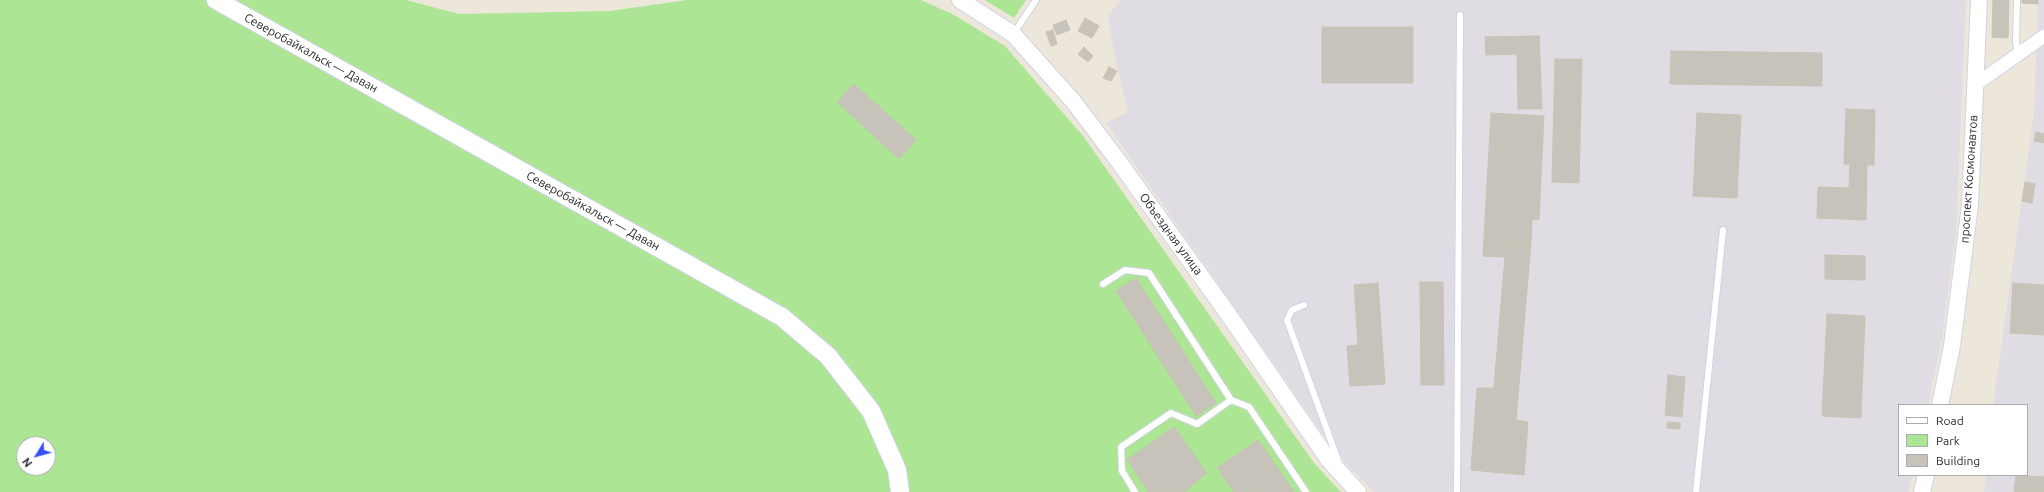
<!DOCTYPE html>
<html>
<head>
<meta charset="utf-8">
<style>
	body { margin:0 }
	#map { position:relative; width:2044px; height:492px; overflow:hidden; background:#ede6db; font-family:Ubuntu,sans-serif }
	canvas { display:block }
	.legend { position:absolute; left:1898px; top:404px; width:130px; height:72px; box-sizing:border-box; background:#fff; border:1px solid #aaa; margin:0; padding:5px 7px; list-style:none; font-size:12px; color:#2a2a2a }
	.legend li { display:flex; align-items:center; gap:8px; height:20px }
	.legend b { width:20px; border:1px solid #aaa }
	.north { position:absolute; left:16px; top:436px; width:40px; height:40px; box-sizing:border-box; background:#fff; border:1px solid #aaa; border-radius:50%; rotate:233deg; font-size:11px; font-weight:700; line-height:16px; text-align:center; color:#2a2a2a }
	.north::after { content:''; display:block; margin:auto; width:14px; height:18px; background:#3551ff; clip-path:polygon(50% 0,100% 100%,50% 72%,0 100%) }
</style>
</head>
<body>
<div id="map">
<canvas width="2044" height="492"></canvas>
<ul class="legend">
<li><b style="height:5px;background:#fff"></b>Road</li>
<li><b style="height:11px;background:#ace694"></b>Park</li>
<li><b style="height:11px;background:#c8c3ba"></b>Building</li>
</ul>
<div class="north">N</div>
</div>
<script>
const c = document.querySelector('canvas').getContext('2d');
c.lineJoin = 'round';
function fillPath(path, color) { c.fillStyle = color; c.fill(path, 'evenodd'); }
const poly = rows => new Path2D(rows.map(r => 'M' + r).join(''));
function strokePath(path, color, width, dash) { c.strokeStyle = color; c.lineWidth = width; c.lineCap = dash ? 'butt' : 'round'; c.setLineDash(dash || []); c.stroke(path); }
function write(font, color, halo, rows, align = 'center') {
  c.font = font + ' Ubuntu,sans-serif'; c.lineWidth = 3.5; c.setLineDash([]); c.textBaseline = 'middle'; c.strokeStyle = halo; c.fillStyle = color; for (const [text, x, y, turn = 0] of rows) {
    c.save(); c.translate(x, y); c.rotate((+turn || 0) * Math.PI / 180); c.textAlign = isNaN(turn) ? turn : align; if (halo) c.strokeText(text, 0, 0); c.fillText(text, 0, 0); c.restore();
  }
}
fillPath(poly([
	[1121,0,1966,0,1956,231,1942,337,1928,405,1899,405,1899,475,1913,475,1908,492,1374,492,1337,454,1106,123,1128,112,1114,52,1108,15],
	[2038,0,2044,0,2044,492,1984,492,1986,475,2027,475,2027,405,1993,405,2034,113]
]), '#dfdce4');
fillPath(poly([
	[0,0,406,0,459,14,610,11,687,0,921,0,954,15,1005,46,1083,136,1314,463,1341,492,0,492],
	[24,444,48,444,48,468,24,468],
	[985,0,1026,0,1014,18]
]), '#ace694');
const building = poly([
	[1993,0,2009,0,2008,38,1992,37,1993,0],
	[2022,0,2038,0,2038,4,2022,3,2022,0],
	[1085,18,1099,26,1092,38,1078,31,1085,18],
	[1066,20,1070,30,1057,35,1053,25,1066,20],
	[1322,27,1413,27,1413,83,1322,83,1322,27],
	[1053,30,1057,44,1051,46,1046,32,1053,30],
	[1539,36,1542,109,1518,109,1517,54,1486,55,1485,37,1539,36],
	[1084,47,1093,56,1088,62,1078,54,1084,47],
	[1671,51,1822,53,1822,86,1670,84,1671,51],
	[1555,59,1582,59,1579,183,1552,182,1555,59],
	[1109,67,1117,71,1111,81,1103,78,1109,67],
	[854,84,916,140,899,159,837,102,854,84],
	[1846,109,1875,110,1874,165,1844,164,1846,109],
	[1491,113,1544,116,1539,219,1532,220,1531,243,1509,241,1508,257,1483,256,1491,113],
	[1697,113,1741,115,1737,198,1693,196,1697,113],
	[2036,132,2044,134,2044,143,2034,141,2036,132],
	[1850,164,1867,165,1866,220,1817,218,1818,187,1849,188,1850,164],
	[2025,182,2035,184,2032,203,2022,201,2025,182],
	[1509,241,1531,243,1516,420,1528,422,1524,475,1471,470,1477,388,1494,388,1505,257,1508,257,1509,241],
	[1825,255,1865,256,1865,280,1825,279,1825,255],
	[1136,278,1216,403,1196,416,1116,291,1136,278],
	[1420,282,1443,282,1444,385,1421,385,1420,282],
	[1378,283,1385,384,1350,386,1347,346,1358,345,1354,285,1378,283],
	[2013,283,2044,285,2044,335,2010,333,2013,283],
	[1827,314,1865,316,1861,418,1822,416,1827,314],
	[1668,375,1685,377,1682,417,1665,415,1668,375],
	[1668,422,1680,423,1680,429,1667,428,1668,422],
	[1174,427,1207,473,1185,491,1186,492,1149,492,1127,460,1174,427],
	[1258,440,1294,492,1234,492,1217,468,1258,440],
	[2016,475,2044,477,2044,492,2014,492,2016,475]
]);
fillPath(building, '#c8c3ba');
strokePath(building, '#c8c2b4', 1);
const service = poly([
	[2017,0,2016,42,2018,55],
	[1014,33,1036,0],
	[1103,284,1125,270,1149,273,1231,400],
	[1304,305,1292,310,1287,320,1339,463],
	[1135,492,1122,471,1121,447,1171,413,1197,424,1231,400,1249,407,1306,492],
	[1457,492,1460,15],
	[1696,492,1723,230]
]);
const minor = poly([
	[1975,85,2044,36]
]);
const tertiary = poly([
	[960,0,1013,34,1073,101,1119,162,1226,311,1328,459,1358,492],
	[1940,405,1952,346,1970,205,1979,0],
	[1922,492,1926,475]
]);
const secondary = poly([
	[216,0,782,317,828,356,871,411,897,470,900,492]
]);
strokePath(service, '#d0d3e3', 8);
strokePath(minor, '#d0d3e3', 15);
strokePath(tertiary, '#d0d3e3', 18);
strokePath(secondary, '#d0d3e3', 20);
strokePath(service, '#fff', 6);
strokePath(minor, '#fff', 13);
strokePath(tertiary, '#fff', 16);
strokePath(secondary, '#fff', 18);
write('12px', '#2a2a2a', '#fff', [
	["Северобайкальск — Даван",311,53,29],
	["проспект Космонавтов",1969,179,-86],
	["Северобайкальск — Даван",593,211,29],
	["Объездная улица",1171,234,54]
]);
</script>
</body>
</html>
